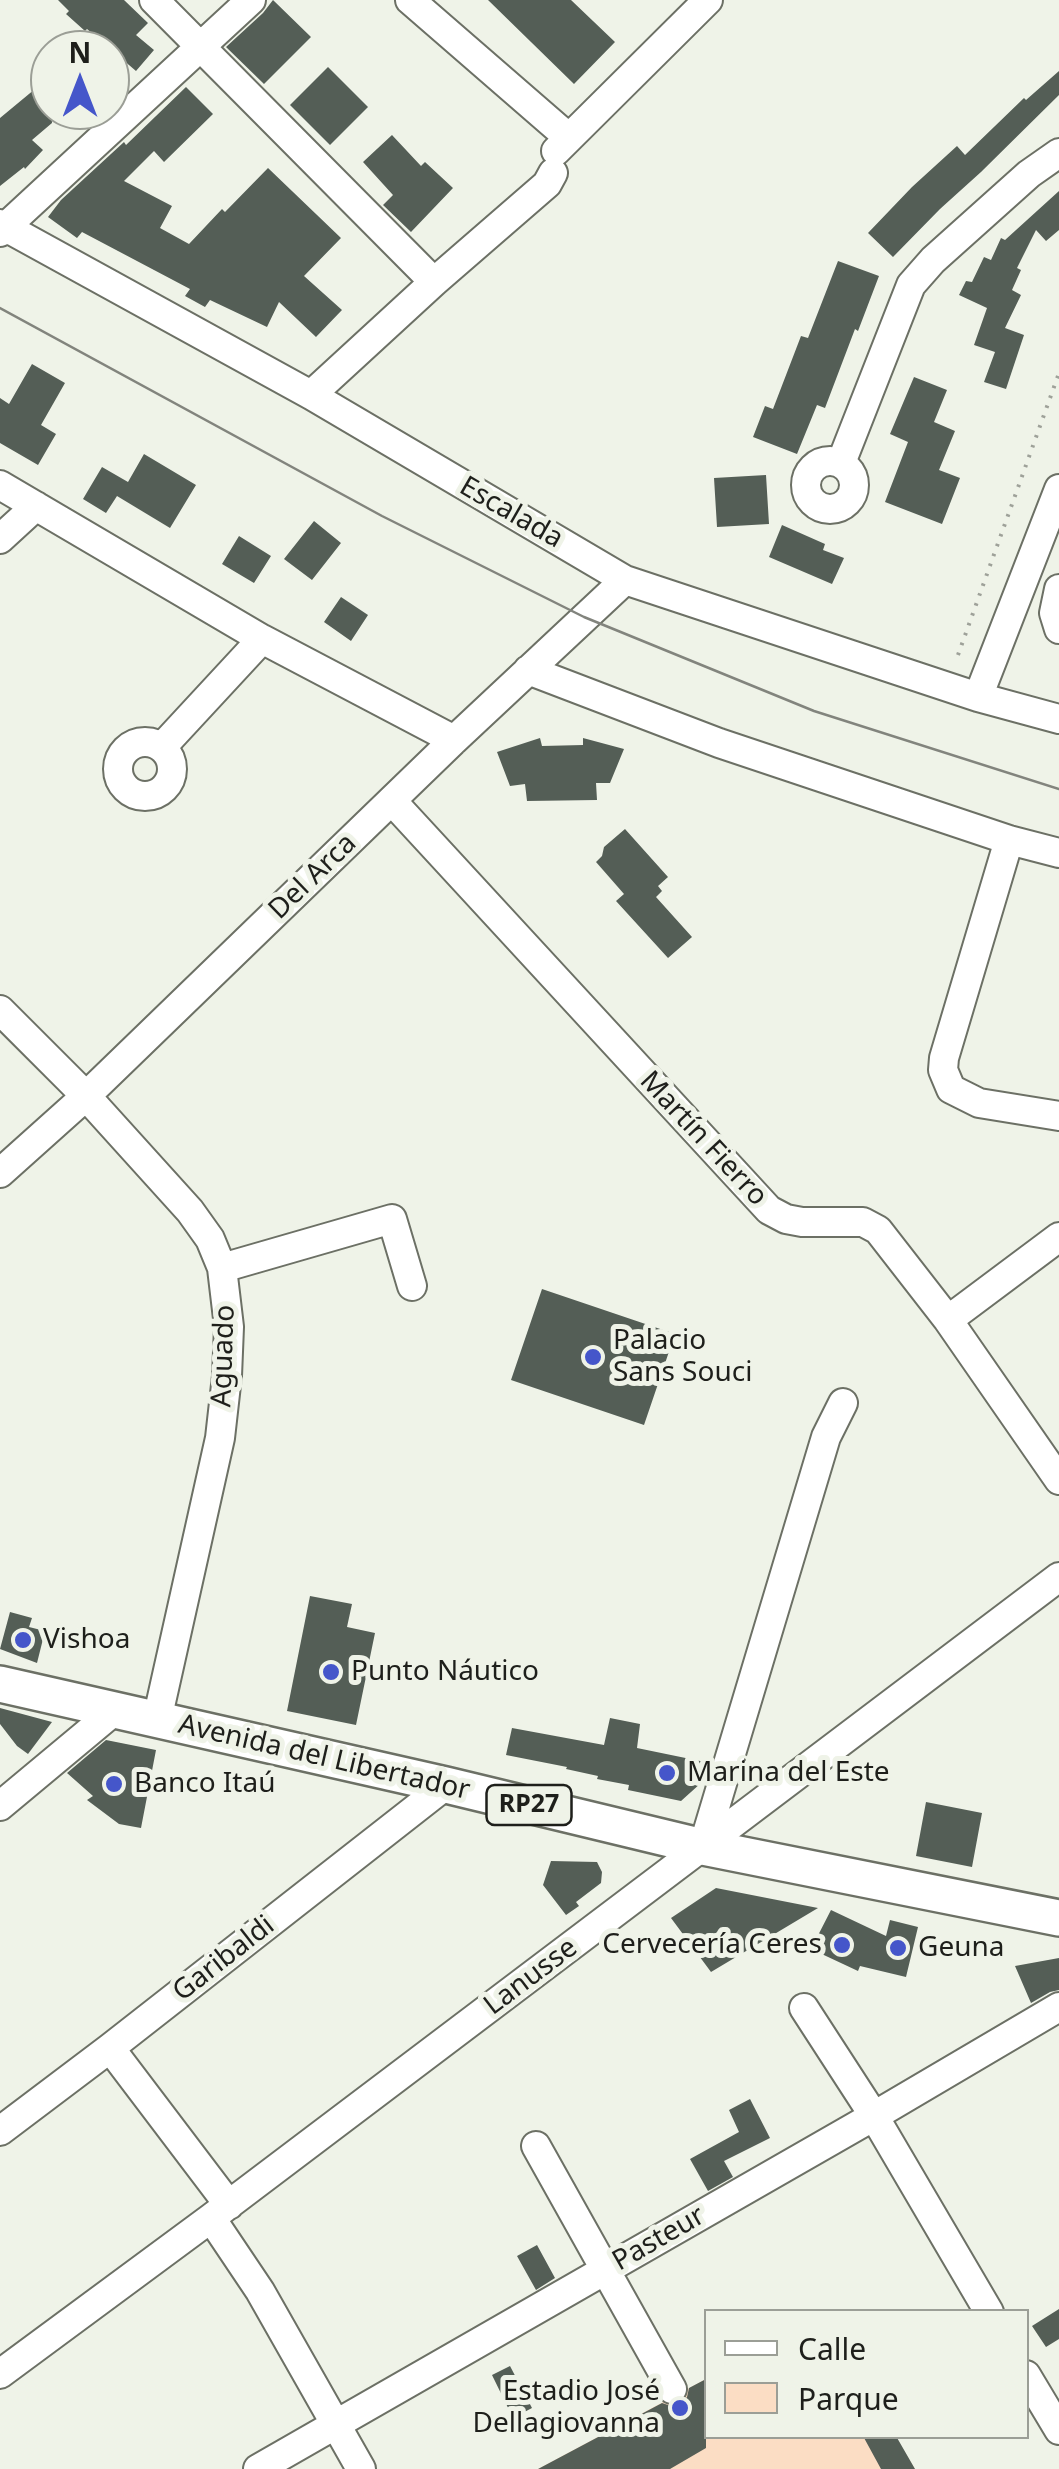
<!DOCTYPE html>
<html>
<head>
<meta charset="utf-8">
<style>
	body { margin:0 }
	#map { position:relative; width:1059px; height:2469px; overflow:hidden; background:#eff3e8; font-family:"Noto Sans",sans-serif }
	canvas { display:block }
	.legend { position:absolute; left:704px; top:2309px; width:325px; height:130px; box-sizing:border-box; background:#eff3e8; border:2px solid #9b9e96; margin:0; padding:12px 18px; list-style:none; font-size:30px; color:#1e1f1b }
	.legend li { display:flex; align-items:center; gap:20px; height:50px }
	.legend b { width:50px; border:2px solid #9b9e96 }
	.north { position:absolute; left:30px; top:30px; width:100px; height:100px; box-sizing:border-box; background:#eff3e8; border:2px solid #9b9e96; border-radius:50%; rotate:0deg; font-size:28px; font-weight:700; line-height:40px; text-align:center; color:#1e1f1b }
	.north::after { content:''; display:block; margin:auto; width:35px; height:45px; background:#4556ca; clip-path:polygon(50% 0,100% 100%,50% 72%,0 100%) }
</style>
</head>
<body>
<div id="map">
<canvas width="1059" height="2469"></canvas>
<ul class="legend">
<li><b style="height:12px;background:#fff"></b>Calle</li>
<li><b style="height:28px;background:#fbddc4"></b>Parque</li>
</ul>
<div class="north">N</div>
</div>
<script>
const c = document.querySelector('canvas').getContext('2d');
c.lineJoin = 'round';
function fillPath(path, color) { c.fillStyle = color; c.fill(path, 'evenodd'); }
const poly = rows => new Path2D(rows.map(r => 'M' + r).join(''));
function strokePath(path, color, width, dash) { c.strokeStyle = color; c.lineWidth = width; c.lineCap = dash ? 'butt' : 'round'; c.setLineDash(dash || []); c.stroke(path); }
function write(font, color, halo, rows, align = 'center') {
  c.font = font + ' "Noto Sans",sans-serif'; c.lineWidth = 10; c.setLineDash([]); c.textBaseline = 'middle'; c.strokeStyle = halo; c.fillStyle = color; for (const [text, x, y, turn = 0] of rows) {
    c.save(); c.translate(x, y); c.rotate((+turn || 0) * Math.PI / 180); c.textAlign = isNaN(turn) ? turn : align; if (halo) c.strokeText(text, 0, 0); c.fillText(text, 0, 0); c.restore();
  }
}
fillPath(poly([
	[706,2379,706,2436,896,2437,915,2469,538,2469]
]), '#fbddc4');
fillPath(poly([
	[58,0,124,0,148,23,136,35,154,50,136,71,87,29,85,31,66,14,69,11],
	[273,0,311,37,264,84,226,47,263,13],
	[488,0,571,0,615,42,574,84],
	[328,67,368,107,330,145,290,105],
	[1059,71,1059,95,981,172,940,209,893,257,868,233,912,187,957,146,965,155,1024,98,1026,100],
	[50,82,52,123,32,140,43,150,25,169,24,167,0,186,0,118,35,89,38,92],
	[186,87,213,114,164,162,154,151,124,181,172,206,160,228,189,244,222,209,225,212,268,168,341,238,304,276,342,310,316,337,279,302,267,327,210,300,205,307,185,296,190,289,82,232,77,238,48,217,61,200,124,142,126,145],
	[392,135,421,166,425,162,453,188,411,232,383,205,393,195,363,162],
	[1059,191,1059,230,1046,241,1036,230,1017,268,1021,270,1012,290,1021,295,1005,328,1024,335,1006,389,984,382,995,352,974,345,987,308,959,295,966,281,972,282,984,257,991,260,1001,238,1005,240],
	[838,261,879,276,858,331,855,329,825,408,817,405,797,454,753,437,765,406,773,409,801,336,808,338],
	[32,364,65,383,41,425,56,434,38,465,0,443,0,398,9,404],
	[914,377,947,390,934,422,955,431,939,470,960,478,942,524,885,502,908,442,890,434],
	[144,454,196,485,170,528,117,496,106,513,83,499,102,467,128,482],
	[766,475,769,524,717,527,714,478],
	[314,521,341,543,312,580,284,559],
	[782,525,825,544,823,550,844,558,832,584,769,557],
	[239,536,271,556,254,583,222,564],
	[341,597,368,615,351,641,324,622],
	[540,738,542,746,583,745,583,738,624,749,610,783,596,783,597,800,527,801,525,784,510,786,497,752],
	[625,829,668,877,658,886,662,891,656,897,692,937,668,958,616,901,624,894,596,862,602,856,604,847],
	[542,1289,675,1334,644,1425,511,1380],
	[310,1596,352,1604,347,1627,375,1633,356,1725,287,1711],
	[10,1612,32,1618,29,1627,45,1631,37,1663,0,1649],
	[0,1708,52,1722,28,1754,17,1746,0,1724],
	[610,1718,640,1724,637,1748,705,1762,701,1783,681,1801,628,1790,629,1785,597,1779,598,1776,566,1769,567,1767,506,1755,512,1728,604,1745],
	[106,1740,156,1750,141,1828,119,1824,87,1800,93,1796,67,1773],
	[926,1802,982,1813,972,1867,916,1856],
	[551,1861,597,1862,602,1872,601,1883,576,1902,579,1906,566,1915,543,1885],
	[716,1888,818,1908,711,1972,671,1918],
	[831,1910,886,1936,890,1920,918,1927,906,1977,860,1966,858,1971,811,1949],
	[1059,1958,1059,1990,1050,1992,1031,2003,1015,1966],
	[750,2099,770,2138,724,2161,733,2177,708,2191,690,2159,739,2132,729,2110],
	[537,2245,555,2278,536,2290,517,2256],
	[1059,2309,1059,2339,1046,2347,1032,2326],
	[510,2366,532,2408,513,2418,492,2375],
	[706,2379,706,2448,670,2469,538,2469,662,2403,671,2406,680,2405,687,2397,689,2388],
	[863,2436,896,2436,915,2469,881,2469]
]), '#545e56');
const minor = poly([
	[154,0,434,282],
	[410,0,569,138],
	[556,151,708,0],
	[0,224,311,395,625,580,978,697,1059,719],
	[0,232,251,0],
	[311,395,434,282,547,184,553,173],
	'806 485a24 24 0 1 1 48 0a24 24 0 1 1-48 0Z',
	[841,463,911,285,933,260,1029,174,1059,153],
	[0,485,262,639,454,740],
	[0,539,36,506],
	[1059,589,1054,613,1059,629],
	[528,670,719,743,1009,840,1059,853],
	[978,697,1059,489],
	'118 769a27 27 0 1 1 54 0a27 27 0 1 1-54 0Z',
	[162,747,262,639],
	[392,801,769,1210,786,1219,802,1222,863,1222,878,1230,948,1320,1059,1480],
	[1009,840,944,1058,943,1070,951,1089,979,1103,1059,1116],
	[0,1010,86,1096,190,1211,210,1239,222,1268,229,1327,227,1376,220,1438,157,1720],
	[0,1173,86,1096,454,740,625,580],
	[222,1268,392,1219,412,1286],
	[948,1320,1059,1237],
	[0,1806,114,1711],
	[703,1847,826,1437,843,1403],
	[804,2008,874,2116,989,2312],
	[110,2048,229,2205],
	[0,2131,110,2048,446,1785],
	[536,2146,672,2389],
	[211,2218,260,2291,361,2469],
	[0,2374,211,2218,1059,1577],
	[1026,2375,1059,2430],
	[258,2469,874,2116,1059,2007]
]);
const major = poly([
	[0,1684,446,1785,703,1847,1059,1918]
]);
strokePath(minor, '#6c7065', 32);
strokePath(major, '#6c7065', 40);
strokePath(poly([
	[958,655,1059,373]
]), '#9ea199', 4, [2.5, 8]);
strokePath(minor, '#fff', 28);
strokePath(major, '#fff', 35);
strokePath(poly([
	[0,308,382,516,584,617,814,711,1059,789]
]), '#82847d', 2.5);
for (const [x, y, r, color] of [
	[593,1357,10,"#4556ca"],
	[23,1640,10,"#4556ca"],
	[331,1672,10,"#4556ca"],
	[667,1773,10,"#4556ca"],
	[114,1784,10,"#4556ca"],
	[842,1945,10,"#4556ca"],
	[898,1948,10,"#4556ca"],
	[680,2408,10,"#4556ca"]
]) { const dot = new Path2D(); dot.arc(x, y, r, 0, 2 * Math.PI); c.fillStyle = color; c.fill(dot); strokePath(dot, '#eff3e8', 4); }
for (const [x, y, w] of [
	[529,1805,85]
]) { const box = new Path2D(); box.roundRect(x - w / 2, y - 20, w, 40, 8); c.fillStyle = '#eff3e8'; c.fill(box); strokePath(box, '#1e1f1b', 2.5); }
write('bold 25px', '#1e1f1b', null, [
	["RP27",529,1805]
]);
write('28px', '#1e1f1b', '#eff3e8', [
	["Escalada",511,513,30],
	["Del Arca",313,877,-44],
	["Martín Fierro",703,1139,47],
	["Aguado",224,1356,-88],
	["Avenida del Libertador",324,1758,13],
	["Garibaldi",224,1959,-38],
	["Lanusse",531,1977,-37],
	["Pasteur",659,2239,-30]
]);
write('28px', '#1e1f1b', '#eff3e8', [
	["Palacio",613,1341],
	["Sans Souci",613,1373],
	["Vishoa",43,1640],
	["Punto Náutico",351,1672],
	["Marina del Este",687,1773],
	["Banco Itaú",134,1784],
	["Cervecería Ceres",822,1945,"right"],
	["Geuna",918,1948],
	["Estadio José",660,2392,"right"],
	["Dellagiovanna",660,2424,"right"]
], 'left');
</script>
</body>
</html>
